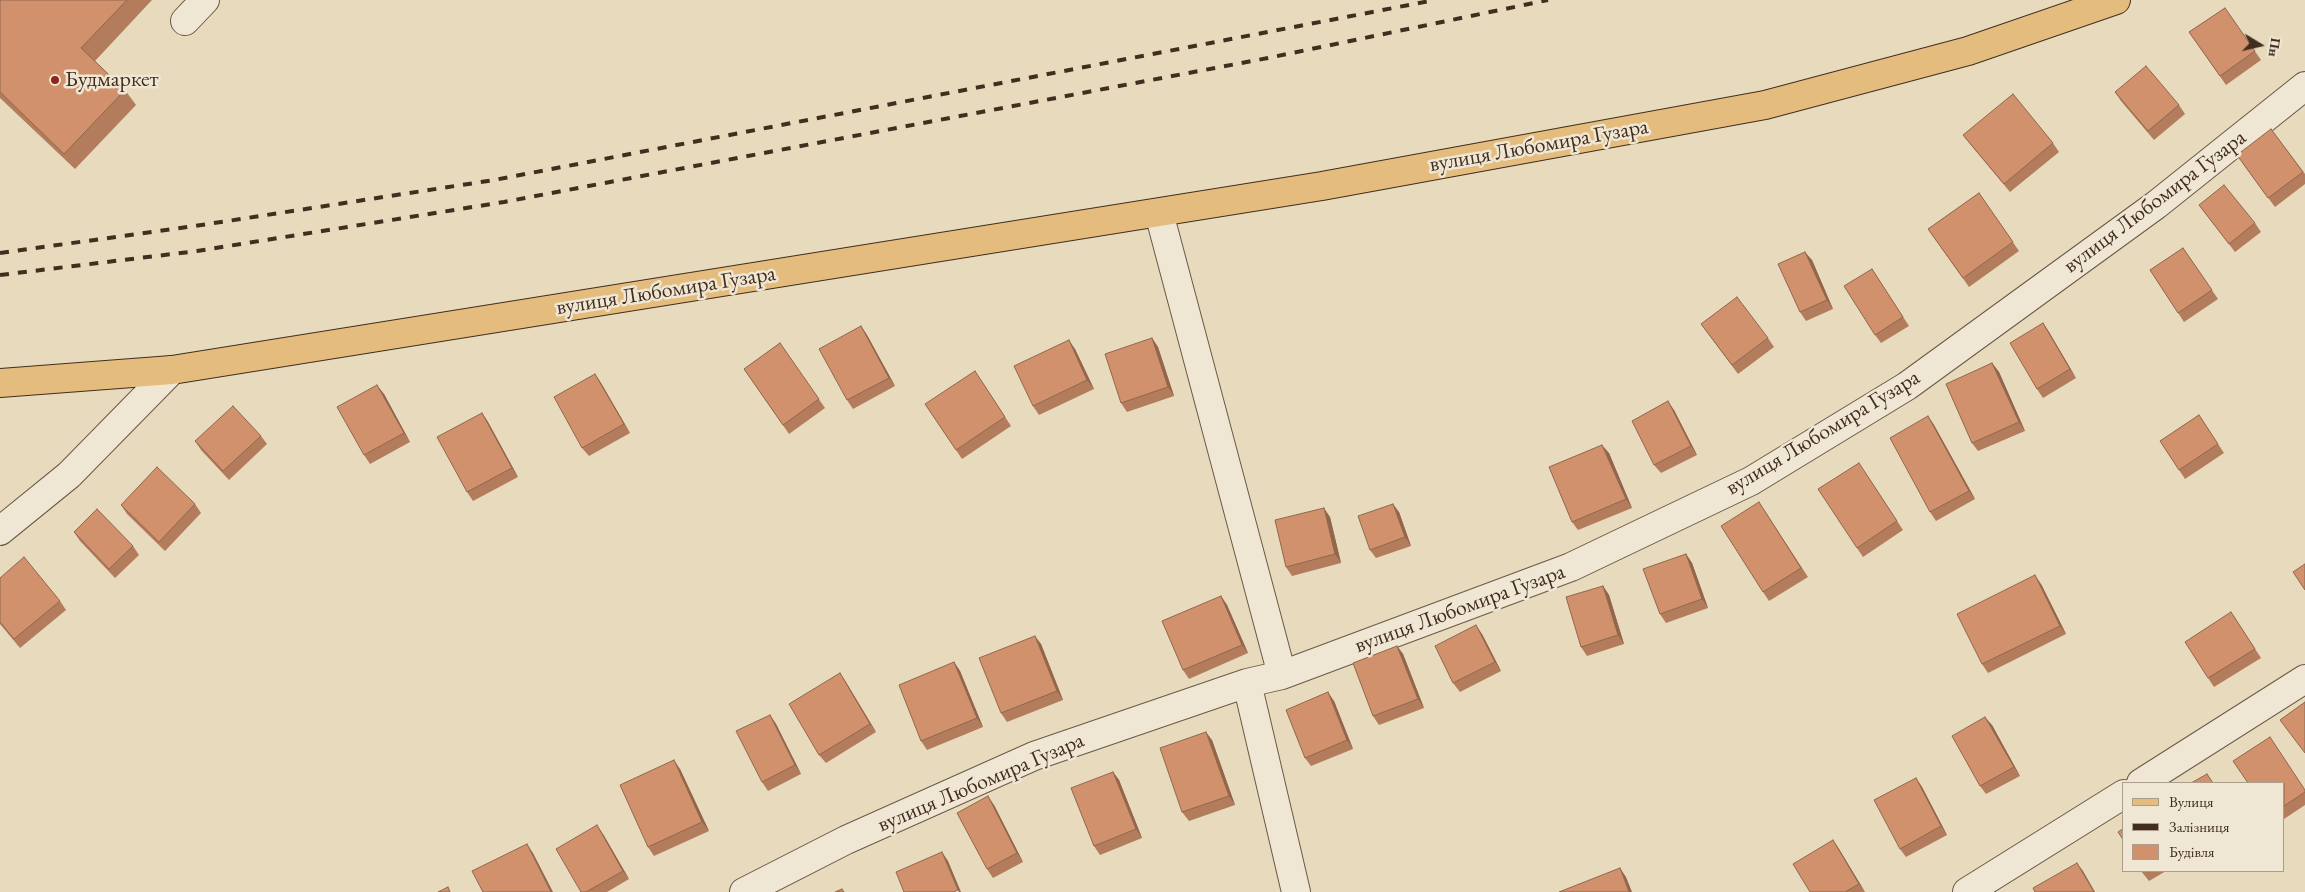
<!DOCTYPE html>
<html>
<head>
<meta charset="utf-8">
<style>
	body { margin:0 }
	#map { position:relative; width:2305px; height:892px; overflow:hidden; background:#e7dabd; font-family:"EB Garamond",serif }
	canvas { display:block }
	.legend { position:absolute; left:2122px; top:782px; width:162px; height:90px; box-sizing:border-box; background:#efe7d4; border:1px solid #aa9d8c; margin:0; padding:6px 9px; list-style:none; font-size:15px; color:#422d1f }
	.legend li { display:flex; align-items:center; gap:10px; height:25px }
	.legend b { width:25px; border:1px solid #aa9d8c }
	.north { position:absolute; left:2235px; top:20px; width:50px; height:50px; -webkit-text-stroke:4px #efe7d4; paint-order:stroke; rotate:99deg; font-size:14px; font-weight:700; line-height:20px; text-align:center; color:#422d1f }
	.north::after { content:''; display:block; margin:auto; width:18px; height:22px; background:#422d1f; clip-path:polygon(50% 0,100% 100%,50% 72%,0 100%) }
</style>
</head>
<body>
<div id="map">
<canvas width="2305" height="892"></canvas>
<ul class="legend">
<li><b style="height:6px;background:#e4bd7e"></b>Вулиця</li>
<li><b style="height:6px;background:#422d1f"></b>Залізниця</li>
<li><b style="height:14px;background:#d0916c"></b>Будівля</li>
</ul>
<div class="north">Пн</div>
</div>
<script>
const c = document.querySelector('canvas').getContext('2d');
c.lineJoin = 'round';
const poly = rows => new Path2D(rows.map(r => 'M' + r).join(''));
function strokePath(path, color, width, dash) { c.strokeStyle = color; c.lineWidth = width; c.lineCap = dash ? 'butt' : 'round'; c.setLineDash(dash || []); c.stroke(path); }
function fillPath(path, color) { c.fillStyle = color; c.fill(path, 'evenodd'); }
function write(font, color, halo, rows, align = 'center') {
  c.font = font + ' "EB Garamond",serif'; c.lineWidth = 5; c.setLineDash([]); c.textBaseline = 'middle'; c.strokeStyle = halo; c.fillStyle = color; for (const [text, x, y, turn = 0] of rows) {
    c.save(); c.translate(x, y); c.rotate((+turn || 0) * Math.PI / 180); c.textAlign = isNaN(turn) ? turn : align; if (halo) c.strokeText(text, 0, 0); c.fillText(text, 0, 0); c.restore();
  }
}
const minor = poly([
	[185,21,205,0],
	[1159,213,1282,675],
	[0,531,69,475,172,370],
	[1247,683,1296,892],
	[2141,783,2305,679],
	[744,892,846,840,1034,756,1247,683,1282,675,1571,567,1751,481,1907,386,2156,205,2305,86],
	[1967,892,2124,794]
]);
const major = poly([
	[0,383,172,370,1322,186,1765,105,1968,51,2116,0]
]);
strokePath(minor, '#6b5846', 30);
strokePath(major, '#422d1f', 30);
strokePath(minor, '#efe7d4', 28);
strokePath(major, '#e4bd7e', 28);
strokePath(poly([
	[0,253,195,226,494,180,1435,0],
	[0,275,197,251,504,202,1268,58,1548,0]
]), '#422d1f', 4, [9, 9]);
fillPath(poly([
	[0,0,152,0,95,61,125,90,136,105,75,169,0,98],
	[2225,8,2261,60,2226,85,2189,32],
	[2115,92,2179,105,2185,114,2154,140,2121,101],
	[2271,129,2305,174,2305,184,2275,207,2243,164],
	[1963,135,2053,143,2059,152,2010,192,1970,144],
	[1979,193,2019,251,1969,287,1928,229],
	[2199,205,2255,223,2261,232,2235,252],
	[2183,248,2218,299,2184,322,2150,270],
	[1812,260,1833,309,1806,321,1800,312],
	[1872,269,1909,326,1881,343,1875,335],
	[2043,323,2049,332,2076,378,2043,398,2037,389],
	[1701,324,1768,338,1774,347,1738,374],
	[861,326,867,335,895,386,853,409,847,400],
	[1152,338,1158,347,1174,396,1127,412,1121,403],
	[780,343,825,408,789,434,744,369],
	[1075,349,1094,389,1039,415,1033,406],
	[1992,363,1999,372,2025,431,1978,451,1972,443],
	[595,374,601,383,630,433,589,456,582,448],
	[981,380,1011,426,962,459,925,404],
	[384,394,410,442,370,464,364,455],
	[1674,410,1697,455,1661,473,1654,465],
	[482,413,488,422,518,477,473,501,467,492],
	[2199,415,2224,453,2185,479,2160,441],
	[1928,416,1934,425,1975,499,1936,521,1930,512],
	[261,436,267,444,229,480,201,450,195,441],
	[1609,453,1632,508,1578,530,1572,522],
	[1865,472,1903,530,1863,557,1857,548],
	[195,504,201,513,165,551,127,514,121,505],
	[1765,511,1808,577,1769,601,1763,592],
	[1399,512,1411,546,1376,558,1370,550],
	[1330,517,1341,563,1292,576,1286,567],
	[74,532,133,546,139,555,115,578,80,541],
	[1686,554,1692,563,1708,608,1666,623,1660,614],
	[0,578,60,601,66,610,20,648,0,624],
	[2041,584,2066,634,1988,673,1982,664],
	[1603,586,1609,595,1624,644,1587,656,1581,647],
	[1221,596,1227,605,1248,653,1189,679,1183,670],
	[2231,612,2261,658,2214,687,2208,678],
	[1482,634,1501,671,1460,692,1453,683],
	[1041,644,1063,700,1007,722,1001,713],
	[1397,646,1403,654,1424,708,1379,725,1373,716],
	[954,662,960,671,983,727,927,750,921,741],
	[840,673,876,732,826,763,819,755],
	[1334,701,1353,749,1311,766,1305,758],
	[770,715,776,724,801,774,768,791,762,782],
	[1992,725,2020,776,1986,794,1980,786],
	[1212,740,1235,805,1189,821,1182,812],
	[680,769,709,831,654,856,648,847],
	[1113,772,1119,780,1142,838,1100,855,1094,846],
	[1916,778,1922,787,1947,835,1906,857,1900,849],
	[2284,783,2305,790,2305,805,2284,819],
	[994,805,1023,862,993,878,987,869],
	[603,834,629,879,607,892,581,892],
	[1833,840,1839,849,1865,892,1810,892],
	[2141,871,2166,871,2149,881]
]), '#b37d5d');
fillPath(poly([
	[1805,252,1812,260,1833,309,1827,300],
	[2043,323,2049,332,2076,378,2070,369],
	[861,326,867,335,895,386,889,378],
	[1152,338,1158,347,1174,396,1168,387],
	[1069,340,1075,349,1094,389,1087,380],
	[1992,363,1999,372,2025,431,2019,422],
	[595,374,601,383,630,433,624,424],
	[377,385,384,394,410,442,404,433],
	[1668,401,1674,410,1697,455,1691,446],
	[482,413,488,422,518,477,512,468],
	[1928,416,1934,425,1975,499,1969,491],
	[1602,445,1609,453,1632,508,1626,499],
	[1393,504,1399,512,1411,546,1405,537],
	[1324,508,1330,517,1341,563,1335,554],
	[1686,554,1692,563,1708,608,1702,599],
	[2035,575,2041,584,2066,634,2060,626],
	[1603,586,1609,595,1624,644,1618,635],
	[1221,596,1227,605,1248,653,1242,645],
	[1476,625,1482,634,1501,671,1495,662],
	[1035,636,1041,644,1063,700,1057,691],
	[1397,646,1403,654,1424,708,1418,699],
	[954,662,960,671,983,727,977,718],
	[840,673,846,682,876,732,870,724],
	[1328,692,1334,701,1353,749,1347,740],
	[770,715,776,724,801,774,795,765],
	[1985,717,1992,725,2020,776,2014,767],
	[1206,732,1212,740,1235,805,1229,796],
	[674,760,680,769,709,831,702,822],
	[1113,772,1119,780,1142,838,1136,829],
	[1916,778,1922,787,1947,835,1941,826],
	[988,796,994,805,1023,862,1017,853],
	[597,825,603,834,629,879,623,871],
	[1833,840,1839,849,1865,892,1859,884],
	[527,844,533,853,553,892,551,892],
	[942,852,948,861,961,892,959,892,958,890],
	[2077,863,2083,871,2095,892,2094,892],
	[1620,868,1626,877,1632,892,1629,892]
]), '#92664c');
const building = poly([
	[0,0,127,0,81,48,125,90,64,154,0,92,0,0],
	[2225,8,2255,51,2220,76,2189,32,2225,8],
	[2146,66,2179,105,2148,131,2115,92,2146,66],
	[2013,94,2053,143,2004,184,1963,135,2013,94],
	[2271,129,2303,172,2268,198,2237,155,2271,129],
	[2224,185,2255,223,2229,244,2199,205,2224,185],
	[1979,193,2013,242,1963,278,1928,229,1979,193],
	[2183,248,2212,290,2178,313,2150,270,2183,248],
	[1805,252,1827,300,1800,312,1778,264,1805,252],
	[1872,269,1903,317,1875,335,1844,286,1872,269],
	[1737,297,1768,338,1732,365,1701,324,1737,297],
	[2043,323,2070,369,2037,389,2010,343,2043,323],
	[861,326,889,378,847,400,819,349,861,326],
	[1152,338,1168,387,1121,403,1105,354,1152,338],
	[1069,340,1087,380,1033,406,1014,366,1069,340],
	[780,343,819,399,783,425,744,369,780,343],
	[1992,363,2019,422,1972,443,1946,384,1992,363],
	[975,371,1005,417,956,450,925,404,975,371],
	[595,374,624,424,582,448,554,397,595,374],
	[377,385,404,433,364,455,337,407,377,385],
	[1668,401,1691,446,1654,465,1632,421,1668,401],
	[233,406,261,436,223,471,195,441,233,406],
	[482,413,512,468,467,492,437,437,482,413],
	[2199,415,2218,444,2179,470,2160,441,2199,415],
	[1928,416,1969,491,1930,512,1890,438,1928,416],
	[1602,445,1626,499,1572,522,1549,467,1602,445],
	[1859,463,1897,521,1857,548,1818,489,1859,463],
	[157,467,195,504,159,542,121,505,157,467],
	[1759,502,1801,568,1763,592,1721,526,1759,502],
	[1393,504,1405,537,1370,550,1358,516,1393,504],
	[1324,508,1335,554,1286,567,1275,520,1324,508],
	[97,509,133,546,109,569,74,532,97,509],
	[1686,554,1702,599,1660,614,1643,569,1686,554],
	[24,557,60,601,14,639,0,622,0,578,24,557],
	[2305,564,2305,590,2293,572,2305,564],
	[2035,575,2060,626,1982,664,1957,614,2035,575],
	[1603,586,1618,635,1581,647,1566,597,1603,586],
	[1221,596,1242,645,1183,670,1162,621,1221,596],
	[2231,612,2255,649,2208,678,2185,642,2231,612],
	[1476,625,1495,662,1453,683,1435,646,1476,625],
	[1035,636,1057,691,1001,713,979,658,1035,636],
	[1397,646,1418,699,1373,716,1353,663,1397,646],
	[954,662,977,718,921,741,899,685,954,662],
	[840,673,870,724,819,755,789,704,840,673],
	[1328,692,1347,740,1305,758,1286,710,1328,692],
	[2305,702,2305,753,2280,720,2305,702],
	[770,715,795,765,762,782,736,731,770,715],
	[1985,717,2014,767,1980,786,1952,736,1985,717],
	[1206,732,1229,796,1182,812,1160,748,1206,732],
	[2270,737,2305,790,2305,792,2284,806,2284,783,2248,783,2233,761,2270,737],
	[674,760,702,822,648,847,620,785,674,760],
	[1113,772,1136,829,1094,846,1071,788,1113,772],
	[2207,774,2213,783,2191,783,2207,774],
	[1916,778,1941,826,1900,849,1874,800,1916,778],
	[988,796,1017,853,987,869,957,813,988,796],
	[597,825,623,871,586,892,581,892,556,849,597,825],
	[2124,828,2124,841,2118,832,2124,828],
	[1833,840,1859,884,1845,892,1810,892,1793,864,1833,840],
	[527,844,551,892,483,892,472,871,527,844],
	[942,852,958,890,953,892,904,892,896,872,942,852],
	[2077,863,2094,892,2035,892,2033,888,2077,863],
	[1620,868,1629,892,1559,892,1620,868],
	[448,887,450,892,438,892,448,887],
	[842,889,844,892,835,892,842,889]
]);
fillPath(building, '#d0916c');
strokePath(building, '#92664c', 1);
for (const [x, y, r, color] of [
	[55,80,5,"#8f2418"]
]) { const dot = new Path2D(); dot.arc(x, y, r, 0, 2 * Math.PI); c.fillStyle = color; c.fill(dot); strokePath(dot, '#efe7d4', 2); }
write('22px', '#422d1f', '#efe7d4', [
	["Будмаркет",65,80]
], 'left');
write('22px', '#422d1f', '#efe7d4', [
	["вулиця Любомира Гузара",1539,146,-10],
	["вулиця Любомира Гузара",2155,202,-37],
	["вулиця Любомира Гузара",666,291,-9],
	["вулиця Любомира Гузара",1823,433,-31],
	["вулиця Любомира Гузара",1460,609,-20],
	["вулиця Любомира Гузара",981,783,-23]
]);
</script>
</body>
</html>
